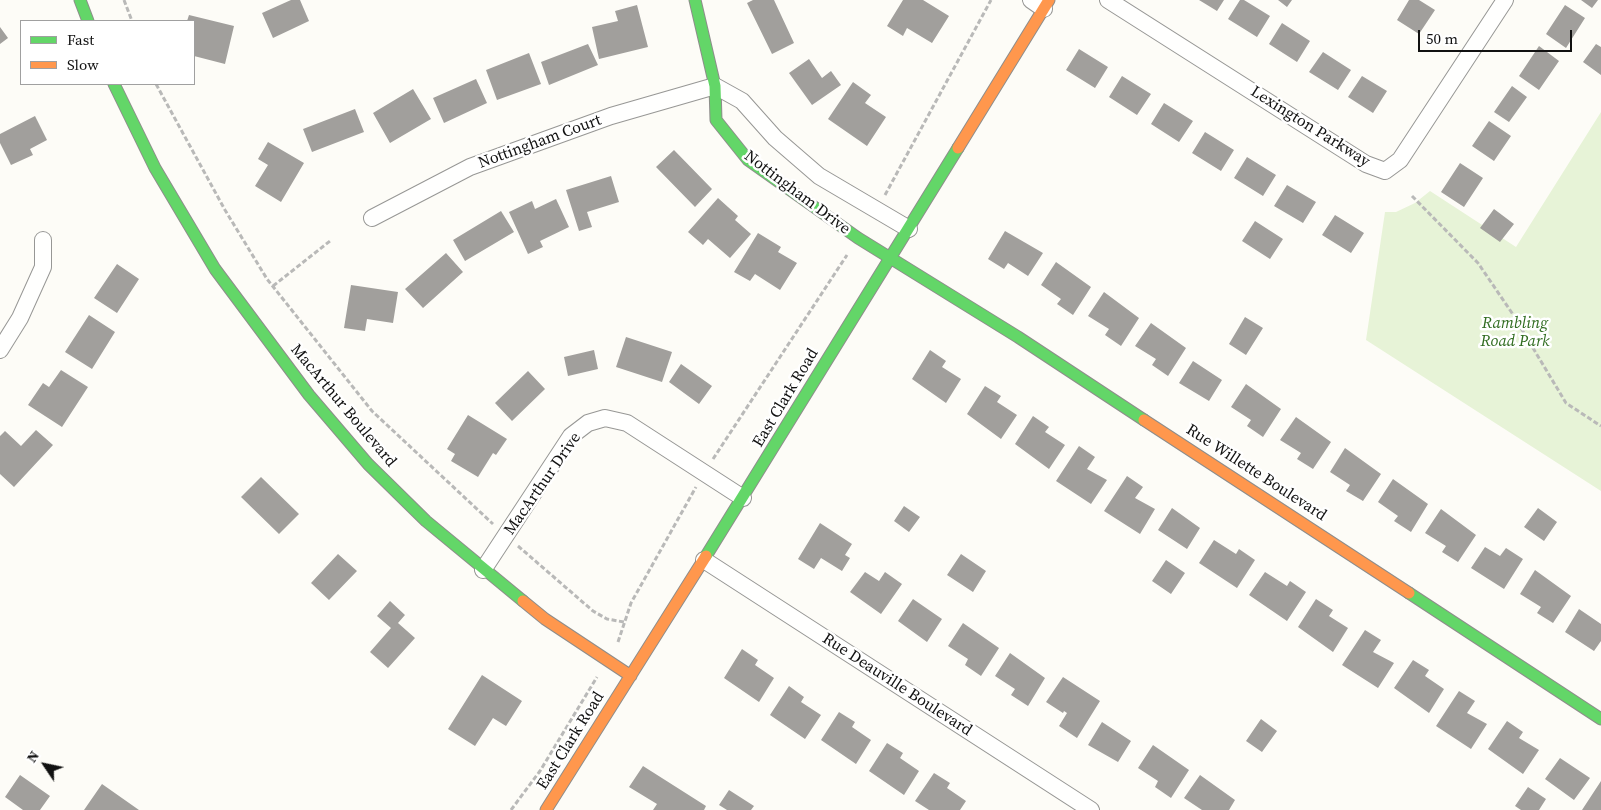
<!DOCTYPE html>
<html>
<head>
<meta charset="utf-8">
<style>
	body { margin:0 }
	#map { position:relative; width:1601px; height:810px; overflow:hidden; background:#fdfcf7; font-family:"Source Serif 4",serif }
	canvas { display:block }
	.legend { position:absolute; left:20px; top:20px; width:175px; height:65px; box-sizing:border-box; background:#fff; border:1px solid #a0a0a0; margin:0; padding:6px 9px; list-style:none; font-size:15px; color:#111 }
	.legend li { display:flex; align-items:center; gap:10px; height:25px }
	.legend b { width:25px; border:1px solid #a0a0a0 }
	.north { position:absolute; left:20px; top:740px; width:50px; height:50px; -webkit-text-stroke:4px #fff; paint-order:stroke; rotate:304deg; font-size:14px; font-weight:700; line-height:20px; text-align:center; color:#111 }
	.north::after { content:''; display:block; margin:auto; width:18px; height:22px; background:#111; clip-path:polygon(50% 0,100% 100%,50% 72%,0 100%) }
	.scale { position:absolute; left:1418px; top:30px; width:154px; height:22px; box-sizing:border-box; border:2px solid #111; border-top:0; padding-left:6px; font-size:15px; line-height:18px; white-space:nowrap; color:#111; -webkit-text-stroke:4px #fff; paint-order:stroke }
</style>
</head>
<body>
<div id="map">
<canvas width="1601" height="810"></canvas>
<ul class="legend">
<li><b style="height:6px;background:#63d668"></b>Fast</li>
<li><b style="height:6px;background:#ff974d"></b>Slow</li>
</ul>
<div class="north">N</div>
<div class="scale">50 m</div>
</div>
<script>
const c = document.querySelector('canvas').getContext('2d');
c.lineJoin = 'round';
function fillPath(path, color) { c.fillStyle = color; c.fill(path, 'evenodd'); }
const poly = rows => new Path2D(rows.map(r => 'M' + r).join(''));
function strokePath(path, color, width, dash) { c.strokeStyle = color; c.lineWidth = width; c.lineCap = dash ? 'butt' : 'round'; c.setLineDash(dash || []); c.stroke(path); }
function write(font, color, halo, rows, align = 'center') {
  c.font = font + ' "Source Serif 4",serif'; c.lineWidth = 5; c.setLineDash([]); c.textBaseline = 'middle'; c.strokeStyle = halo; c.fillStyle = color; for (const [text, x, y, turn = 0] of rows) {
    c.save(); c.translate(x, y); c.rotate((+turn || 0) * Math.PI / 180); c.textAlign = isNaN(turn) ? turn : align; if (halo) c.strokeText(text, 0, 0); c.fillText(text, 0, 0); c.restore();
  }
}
fillPath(poly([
	[1601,112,1601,491,1366,340,1385,212,1396,212,1415,203,1430,191,1516,247]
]), '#e7f3d7');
fillPath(poly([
	[291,0,300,0,309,21,273,38,262,13],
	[753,0,774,0,794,43,772,54,747,3],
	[903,0,923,0,949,16,932,43,907,28,903,36,887,26],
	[1199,0,1224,0,1217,11],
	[1240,0,1244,0,1270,16,1257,37,1228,19],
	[1278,0,1292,0,1287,7],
	[1409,0,1419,0,1435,10,1419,34,1397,20],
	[1581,0,1598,0,1592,8],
	[637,5,648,47,599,59,592,27,618,21,615,11],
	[1565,5,1585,18,1566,48,1546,34],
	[189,15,234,26,225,64,194,56,194,21,187,21],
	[1282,23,1310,41,1297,62,1269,44],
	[0,27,8,38,0,44],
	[588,44,598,65,549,85,541,62],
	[1596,44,1601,47,1601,75,1583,62],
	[1539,46,1559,61,1539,90,1519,76],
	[1079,49,1108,67,1095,88,1066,70],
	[1323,52,1351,70,1338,90,1309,72],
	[529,53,541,84,497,100,486,70],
	[809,59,822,78,831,71,841,85,812,105,789,73],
	[1122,76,1151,94,1137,115,1109,97],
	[1362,76,1387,91,1373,113,1348,97],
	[476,79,487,103,444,123,433,98],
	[853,82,871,95,865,103,886,117,867,146,828,119],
	[1512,86,1527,97,1509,122,1494,112],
	[413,89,431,119,390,143,373,113],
	[1164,103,1193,121,1179,142,1151,124],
	[355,109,364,132,312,152,303,129],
	[35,116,47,140,30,149,33,155,11,165,0,143,0,134],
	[1489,121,1511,136,1494,161,1472,146],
	[1205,132,1234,150,1221,171,1192,153],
	[268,142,304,163,281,202,255,186,268,165,258,159],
	[674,150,712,189,695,207,656,167],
	[1247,157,1276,175,1263,196,1234,178],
	[1460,163,1483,178,1464,207,1441,192],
	[611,176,619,202,587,212,592,227,579,231,566,190],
	[1287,185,1316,202,1303,223,1274,206],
	[718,198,738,216,735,220,751,234,730,258,708,239,703,245,688,232],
	[556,199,569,227,540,241,543,247,528,254,509,212,532,201,535,209],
	[1494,209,1514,224,1500,242,1480,228],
	[501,211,514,232,465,261,453,240],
	[1335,215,1364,233,1351,253,1322,235],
	[1255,221,1283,239,1270,259,1242,241],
	[1005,231,1043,253,1028,276,1008,263,1004,269,988,259],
	[758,233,781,247,778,252,797,263,780,290,755,274,750,281,734,272],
	[446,253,463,272,423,308,405,289],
	[1056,262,1091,287,1073,315,1057,304,1061,299,1041,285],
	[117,264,139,279,117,313,94,298],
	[351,285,398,292,393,323,367,319,365,331,344,328],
	[1104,292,1139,318,1121,346,1105,335,1109,329,1088,316],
	[89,315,115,332,92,369,65,352],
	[1245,317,1263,328,1246,355,1229,344],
	[1151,323,1186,348,1168,376,1152,365,1156,359,1135,346],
	[626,337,672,352,662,382,616,367],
	[594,350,598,369,568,376,564,357],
	[930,350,946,361,942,367,961,379,946,403,912,379],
	[1193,361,1222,380,1209,401,1179,383],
	[681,364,712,386,699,404,669,382],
	[61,370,88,387,62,427,28,405,43,383,49,387],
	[528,371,545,389,512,421,495,403],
	[1246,384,1281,409,1263,437,1247,426,1251,420,1231,407],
	[985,386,1001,396,997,402,1017,415,1001,439,967,414],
	[468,415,507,439,496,455,493,453,478,477,451,461,455,454,447,449],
	[1033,416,1049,427,1045,432,1065,445,1049,469,1015,444],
	[1296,417,1331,442,1313,469,1297,459,1301,453,1280,440],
	[36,430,53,445,14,487,0,474,0,436,5,431,21,446],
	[1079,446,1095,457,1087,469,1107,480,1091,504,1056,481],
	[1345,448,1381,474,1363,501,1346,491,1350,485,1330,472],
	[1127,476,1143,487,1135,498,1155,509,1140,534,1104,511],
	[261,477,299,514,279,534,241,497],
	[1393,479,1428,504,1411,532,1394,521,1398,516,1378,502],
	[904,506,920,517,909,532,894,521],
	[1172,508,1200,528,1187,549,1158,530],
	[1538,508,1557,522,1544,541,1524,527],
	[1441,509,1476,535,1458,562,1442,552,1446,546,1425,533],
	[820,523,852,544,845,555,850,558,842,571,821,558,814,569,798,559],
	[1214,540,1236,554,1239,549,1255,560,1237,588,1199,563],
	[1485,547,1500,556,1506,548,1523,559,1504,589,1471,568],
	[338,554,357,571,329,600,311,583],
	[961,554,986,571,973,592,947,575],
	[1166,560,1185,573,1171,594,1152,581],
	[1535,570,1571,596,1553,623,1537,613,1541,607,1520,594],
	[865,572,879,581,885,572,902,584,881,614,850,592],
	[1265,572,1287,586,1290,581,1306,592,1287,621,1249,595],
	[913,599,942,619,927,642,898,621],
	[1316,599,1333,610,1329,616,1348,628,1333,652,1298,627],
	[390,601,405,615,398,623,415,638,388,668,370,652,391,628,377,616],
	[1579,609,1601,624,1601,641,1594,651,1565,632],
	[963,623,999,648,981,676,965,665,968,659,948,646],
	[1365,630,1381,640,1373,652,1394,663,1378,688,1342,665],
	[742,649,758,660,755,665,774,678,759,702,724,678],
	[1010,653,1045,678,1028,706,1011,695,1015,689,995,676],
	[1413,660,1429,670,1425,676,1444,689,1429,713,1394,688],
	[482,675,522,701,506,726,493,718,475,746,448,729],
	[1063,677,1100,701,1077,738,1059,726,1067,713,1064,711,1063,713,1046,702],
	[789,686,804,697,801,702,821,715,805,739,770,715],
	[1459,691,1475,701,1467,713,1487,724,1471,749,1436,726],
	[839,712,855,722,852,727,871,740,856,764,821,740],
	[1261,719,1277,731,1262,752,1246,741],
	[1507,721,1523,732,1519,738,1539,750,1523,774,1488,749],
	[1102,722,1131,741,1118,762,1088,745],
	[887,743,903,753,900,758,919,771,904,795,869,771],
	[1153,745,1189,770,1171,798,1155,787,1158,781,1138,768],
	[1560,758,1590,778,1574,800,1545,779],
	[643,766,706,806,704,810,653,810,657,804,629,787],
	[934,773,950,783,947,788,966,801,960,810,929,810,915,801],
	[20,775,50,796,40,810,23,810,5,797],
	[1200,775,1235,800,1229,810,1202,810,1184,798],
	[1601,781,1601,810,1582,810],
	[102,784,139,810,84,810],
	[1528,787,1546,799,1539,810,1521,810,1515,806],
	[729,790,754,806,751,810,727,810,719,805]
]), '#a19f9c');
const street = poly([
	[1031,0,1044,9],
	[1108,0,1366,164,1385,171,1400,160,1505,0],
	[372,218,470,167,611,116,715,86,742,101,775,138,819,176,909,229],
	[0,350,20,318,43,267,43,240],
	[704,560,1091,810],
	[483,570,571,436,588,423,605,418,627,423,743,498]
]);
const fast = poly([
	[80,0,88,21],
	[695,0,715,86,716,120,748,160,858,238,1018,337,1144,420],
	[114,84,155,168,215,269,309,395,368,464,426,521,523,601],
	[706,556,958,148],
	[1409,593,1601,719]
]);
const slow = poly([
	[958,148,1049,0],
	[1144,420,1409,593],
	[523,601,545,619,631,676],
	[546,810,706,556]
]);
strokePath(street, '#979795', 18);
strokePath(fast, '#8e8d8b', 13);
strokePath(slow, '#8e8d8b', 13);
strokePath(poly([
	[124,0,132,21],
	[156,84,225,210,267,279,372,411,493,524],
	[885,195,991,0],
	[1412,196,1478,263,1512,313,1566,403,1601,426],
	[273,286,330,241],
	[713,459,847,255],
	[518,546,593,611,607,619,624,622],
	[618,642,631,603,696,487],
	[511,810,540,771,597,677]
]), '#b9b9b8', 3, [5, 2.5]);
strokePath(street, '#fffffe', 16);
strokePath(fast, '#63d668', 11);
strokePath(slow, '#ff974d', 11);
write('16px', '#111', '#fff', [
	["Lexington Parkway",1310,127,32],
	["Nottingham Court",540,142,-20],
	["Nottingham Drive",797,193,37],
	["East Clark Road",786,398,-59],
	["MacArthur Boulevard",343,406,50],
	["Rue Willette Boulevard",1256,473,33],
	["MacArthur Drive",543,484,-55],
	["Rue Deauville Boulevard",897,685,33],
	["East Clark Road",571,741,-58]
]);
write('italic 16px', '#2f6b1f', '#fff', [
	["Rambling",1515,324],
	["Road Park",1515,342]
]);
</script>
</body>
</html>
